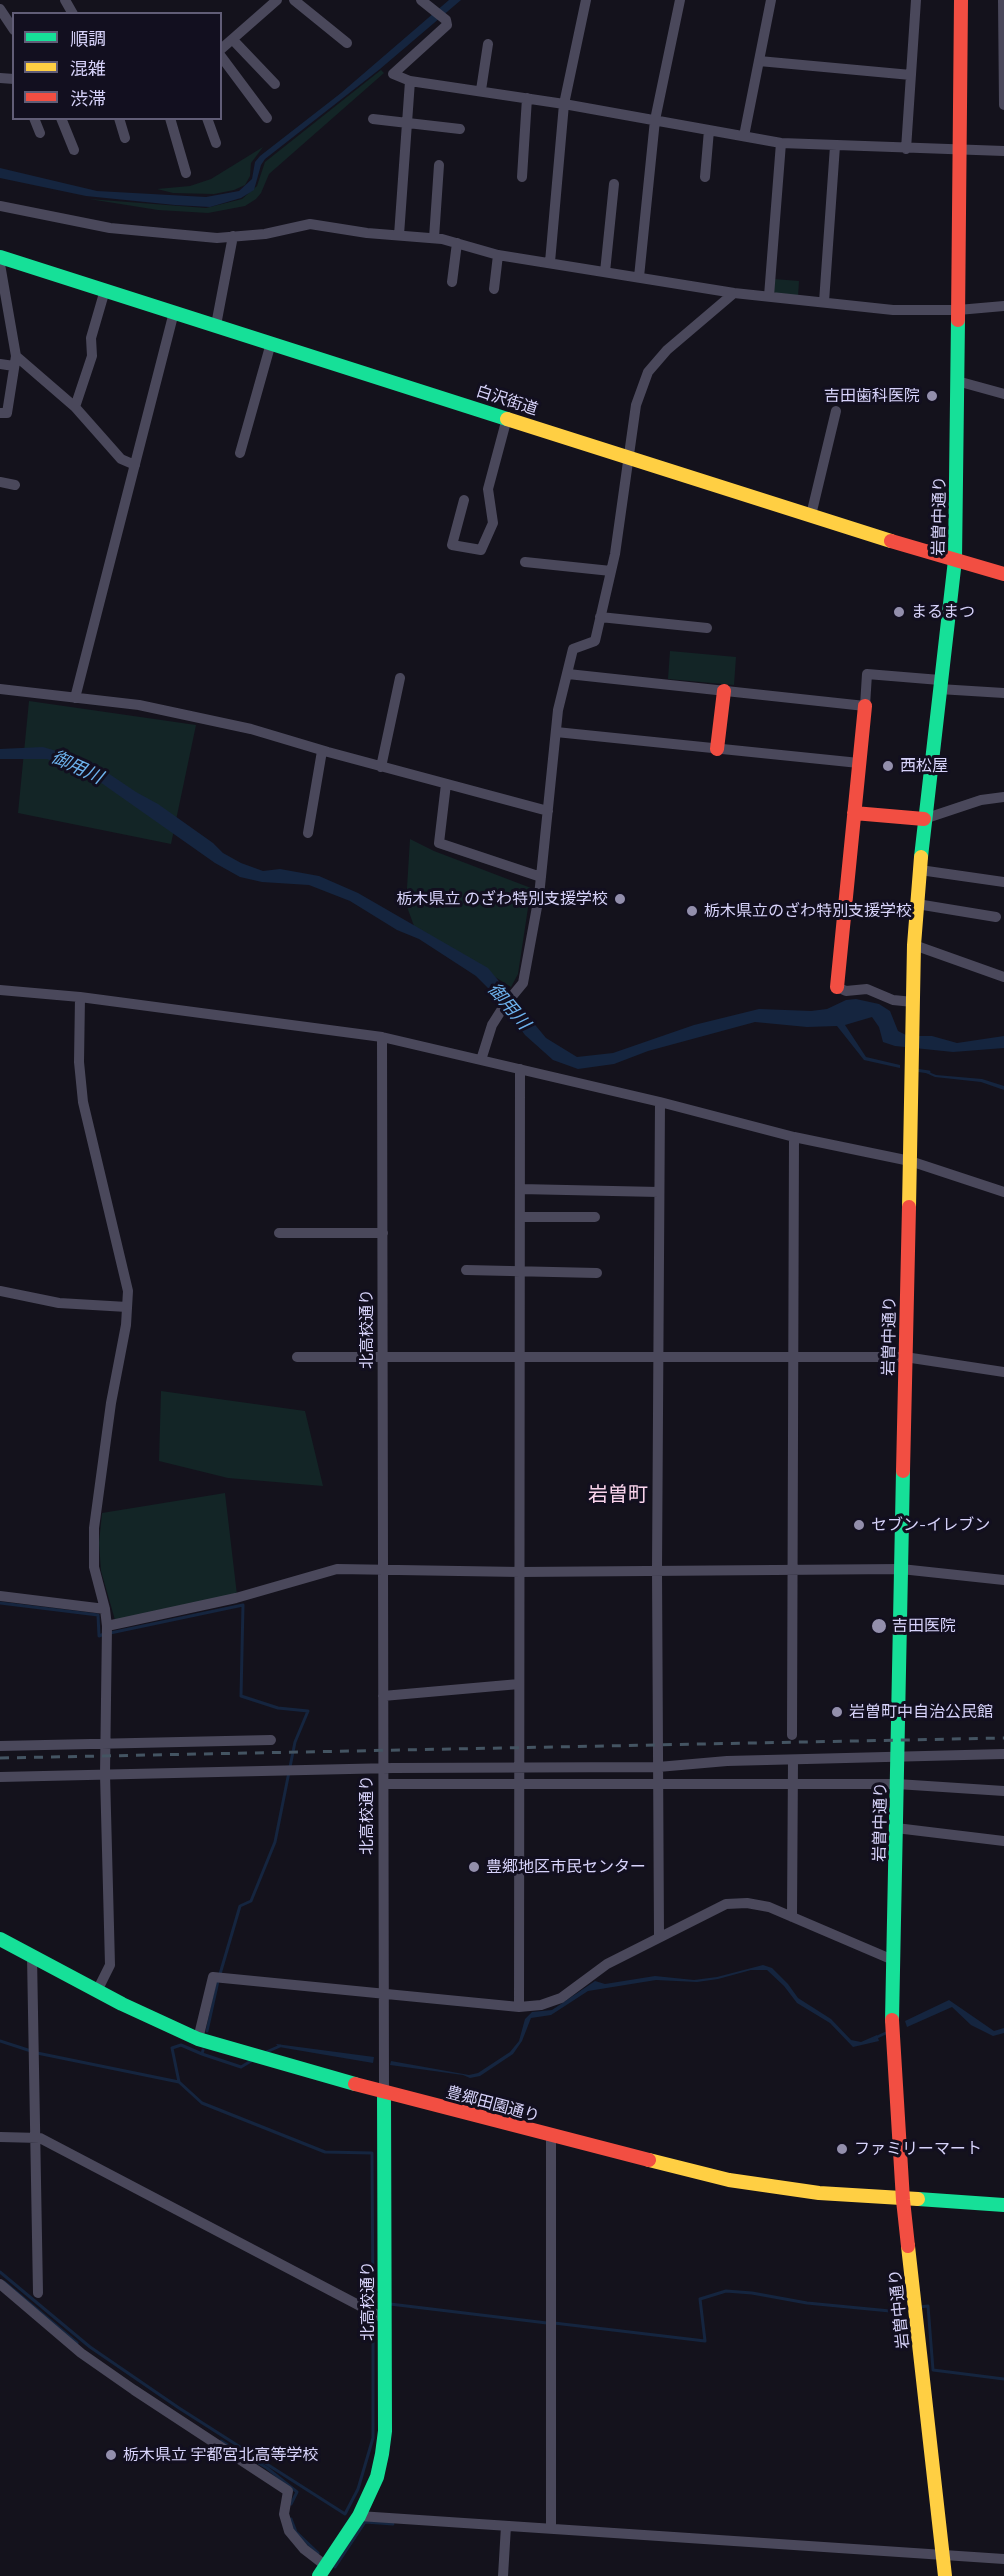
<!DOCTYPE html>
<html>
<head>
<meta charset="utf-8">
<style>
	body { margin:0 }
	#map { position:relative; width:1004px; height:2576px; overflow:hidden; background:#14121c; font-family:"Exo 2","Noto Sans JP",sans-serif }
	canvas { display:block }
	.legend { position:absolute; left:12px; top:12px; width:210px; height:108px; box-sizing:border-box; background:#120f1f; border:2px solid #615d77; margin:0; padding:8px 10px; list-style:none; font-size:18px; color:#d7d3fa }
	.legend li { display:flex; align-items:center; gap:12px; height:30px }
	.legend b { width:30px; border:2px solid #615d77 }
</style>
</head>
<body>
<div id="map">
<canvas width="1004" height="2576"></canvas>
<ul class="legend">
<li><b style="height:8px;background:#16e098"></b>順調</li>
<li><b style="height:8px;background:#ffcf43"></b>混雑</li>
<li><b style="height:8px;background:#f24e42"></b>渋滞</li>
</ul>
</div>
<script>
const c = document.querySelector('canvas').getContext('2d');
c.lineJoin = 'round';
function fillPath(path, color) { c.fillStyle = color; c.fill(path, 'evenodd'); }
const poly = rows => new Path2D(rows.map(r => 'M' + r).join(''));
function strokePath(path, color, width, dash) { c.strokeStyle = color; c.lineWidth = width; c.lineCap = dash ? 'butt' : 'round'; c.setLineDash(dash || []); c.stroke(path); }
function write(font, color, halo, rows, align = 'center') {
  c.font = font + ' "Exo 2","Noto Sans JP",sans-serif'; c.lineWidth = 6; c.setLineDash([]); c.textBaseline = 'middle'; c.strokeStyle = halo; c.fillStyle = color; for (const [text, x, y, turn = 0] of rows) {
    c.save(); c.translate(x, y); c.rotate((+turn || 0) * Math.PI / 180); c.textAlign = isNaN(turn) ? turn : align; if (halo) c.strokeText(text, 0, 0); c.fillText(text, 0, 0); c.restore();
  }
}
fillPath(poly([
	[381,70,384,73,269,174,261,193,256,199,245,206,208,213,158,210,89,199,206,208,242,199,257,186,265,162],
	[263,147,251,163,250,176,245,185,234,190,214,194,173,193,157,189,190,186,211,179],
	[774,279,799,281,798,297,777,295,773,291],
	[670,651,736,657,734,685,668,679],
	[29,701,196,725,171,844,18,813],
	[410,839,434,851,531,888,518,974,511,987,414,926,406,904],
	[161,1391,305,1411,323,1486,228,1478,159,1461],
	[225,1493,237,1595,115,1620,101,1571,99,1543,102,1513]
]), '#132526');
fillPath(poly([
	[449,0,461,0,380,69,265,159,261,165,254,190,241,198,210,207,175,205,86,196,0,178,0,168,97,191,206,197,239,191,252,179,255,162,260,156,341,93],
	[43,747,90,761,136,792,158,804,213,843,223,853,241,863,263,871,280,869,319,876,358,893,488,968,546,1038,577,1057,613,1053,694,1025,759,1009,811,1011,827,1009,846,1000,856,999,879,1004,890,1011,898,1031,908,1036,932,1036,957,1043,1004,1036,1004,1048,953,1052,895,1046,883,1042,879,1027,872,1017,845,1025,866,1057,900,1065,900,1068,864,1060,837,1026,807,1027,755,1022,648,1051,614,1064,578,1069,553,1060,525,1035,497,997,476,976,419,939,397,930,350,901,309,885,262,882,240,877,215,863,90,775,67,766,47,759,0,759,0,749],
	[926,1071,936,1075,982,1079,1004,1086,1004,1090,981,1082,935,1077,926,1073],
	[763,1965,772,1968,788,1984,798,1998,831,2019,851,2040,861,2042,877,2035,879,2041,853,2047,830,2023,797,2003,784,1986,767,1970,751,1970,718,1979,697,1982,656,1980,588,1991,551,2015,531,2018,522,2041,513,2054,480,2076,470,2078,463,2075,390,2065,391,2061,469,2075,478,2073,510,2052,519,2041,525,2019,532,2012,552,2010,595,1981,605,1984,655,1976,694,1980,717,1977],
	[949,2000,994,2031,1004,2028,1004,2033,993,2036,971,2025,952,2007,907,2027,905,2021],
	[276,2044,374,2057,373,2063,279,2047]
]), '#15253f');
strokePath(poly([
	[915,1070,929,1072],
	[0,1603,98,1615,99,1636,104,1634],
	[110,1633,243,1605,241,1696,278,1708,308,1711,295,1742,275,1842,251,1901,240,1906,220,1974],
	[207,2031,218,1981],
	[875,2038,888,2032],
	[0,2041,31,2051],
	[37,2053,179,2082,172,2048,181,2045,202,2054,203,2050],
	[264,2053,280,2046],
	[202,2054,241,2067,251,2061],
	[179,2082,202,2103,325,2152,372,2153,373,2310],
	[0,2272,90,2347,179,2408,345,2514,358,2489,373,2438,373,2316],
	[4,2282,77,2343],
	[390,2304,547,2323],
	[920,2307,928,2306,933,2370,1004,2379],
	[554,2323,705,2341,700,2299,726,2291,752,2293,807,2303,890,2311,910,2308],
	[221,2441,267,2468,297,2492,291,2504],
	[291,2519,296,2532,318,2553],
	[335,2567,365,2522,393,2524]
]), '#15253f', 3);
strokePath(poly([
	[65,0,73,14],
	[294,0,347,43],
	[421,0,446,20,447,25,393,74,410,81,564,104,781,143,1004,151],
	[1003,0,1004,105],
	[0,9,14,30],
	[233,40,275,84],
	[220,50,277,0],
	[220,55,267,118],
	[759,61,911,75],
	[0,78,14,79],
	[481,90,488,44],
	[34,118,40,133],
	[61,118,74,150],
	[119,118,125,138],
	[170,118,186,173],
	[207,118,216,143],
	[373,119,460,129],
	[744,136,771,0],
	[906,149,916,0],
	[522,177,527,98],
	[705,177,709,130],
	[0,206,110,228,217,238,265,234,310,224,367,233,442,239,498,255,734,293,893,310,958,310,1004,306],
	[399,235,410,81],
	[434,238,439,165],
	[550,262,564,104,586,0],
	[0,264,16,356,75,407,121,459,135,465],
	[605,272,614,184],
	[639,277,655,120,680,0],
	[452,282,457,243],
	[494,289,498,255],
	[769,296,781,143],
	[824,302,835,146],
	[216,325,233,236],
	[0,364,14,366],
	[957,381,1004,394],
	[75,407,92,356,91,338,105,290],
	[0,413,7,413,16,356],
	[240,453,271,343],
	[0,482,15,485],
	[464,500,452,545,481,550,493,523,488,489,507,418],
	[811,515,836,411],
	[525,562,611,571],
	[600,617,707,628],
	[568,674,865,706,867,674,940,680],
	[0,689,139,705,251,729,328,752,548,811],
	[939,689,1004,693],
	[75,698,174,312],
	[556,732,859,763],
	[381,767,400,678],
	[446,784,439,843,541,877],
	[924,819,981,800,1004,797],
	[308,833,322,751],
	[920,870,1004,882],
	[917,904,996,917],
	[914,945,1004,977],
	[837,987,846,991,867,989,893,1000,913,1002],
	[0,990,80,997,382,1037,660,1102,794,1137,910,1161,1004,1192],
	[80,997,79,1062,83,1102,128,1291,126,1325,111,1403,94,1528,94,1567,105,1609,107,1626,105,1774,110,1965,97,1991],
	[382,1037,384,2092],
	[481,1060,492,1025,504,1006,523,983,539,896,558,710,573,649,595,641,615,554,636,405,648,372,667,350,734,293],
	[520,1189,659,1192],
	[520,1217,595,1217],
	[279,1233,383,1233],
	[466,1270,597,1273],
	[0,1291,59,1303,127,1307],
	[297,1357,905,1357,1004,1372],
	[0,1596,105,1609],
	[107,1626,236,1598,337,1569,520,1572,901,1569,1004,1580],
	[383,1696,519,1684],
	[792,1735,794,1137],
	[0,1746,271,1740],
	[0,1777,393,1768,658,1767,727,1761,1004,1754],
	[384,1784,897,1784,1004,1791],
	[896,1828,1004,1841],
	[792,1917,793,1760],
	[659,1936,657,1570,660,1102],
	[32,1956,38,2293],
	[519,2007,520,1069],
	[198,2039,213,1977,519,2007,541,2005,561,1998,607,1964,726,1904,747,1903,769,1907,893,1960],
	[0,2137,40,2138,385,2319],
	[0,2284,81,2353,134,2390,288,2491,284,2514,289,2531,304,2549,326,2566],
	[359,2516,1004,2559],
	[551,2529,551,2136],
	[503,2576,506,2526]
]), '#4a485b', 10);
strokePath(poly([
	[0,257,507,419],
	[921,857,955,560,958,320],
	[0,1939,122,2004,198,2039,355,2084],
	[892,2020,903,1471],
	[918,2199,1004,2205],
	[319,2576,359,2516,377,2477,382,2454,385,2431,384,2092]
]), '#16e098', 14);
strokePath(poly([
	[507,419,891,541],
	[909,1207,914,945,921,857],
	[649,2160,729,2180,819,2193,918,2199],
	[908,2246,945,2576]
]), '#ffcf43', 14);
strokePath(poly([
	[958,320,961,0],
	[891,541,1004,574],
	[717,749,724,691],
	[854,813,924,819],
	[837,987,865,706],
	[903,1471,909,1207],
	[892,2020,903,2200,908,2246],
	[355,2084,649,2160]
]), '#f24e42', 14);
strokePath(poly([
	[0,1758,1004,1738]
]), '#445462', 3, [9, 8]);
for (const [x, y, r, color] of [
	[932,396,6,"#938fac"],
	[899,612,6,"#938fac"],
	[888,766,6,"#938fac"],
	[620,899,6,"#938fac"],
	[692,911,6,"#938fac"],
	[859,1525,6,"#938fac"],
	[879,1626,8,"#938fac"],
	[837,1712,6,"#938fac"],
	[474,1867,6,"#938fac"],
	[842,2149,6,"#938fac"],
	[111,2455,6,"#938fac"]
]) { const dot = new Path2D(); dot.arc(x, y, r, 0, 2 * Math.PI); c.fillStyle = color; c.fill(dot); strokePath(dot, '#120f1f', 2); }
write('16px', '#d7d3fa', '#120f1f', [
	["吉田歯科医院",920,396,"right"],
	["まるまつ",911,612],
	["西松屋",900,766],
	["栃木県立 のざわ特別支援学校",608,899,"right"],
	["栃木県立のざわ特別支援学校",704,911],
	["セブン-イレブン",871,1525],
	["吉田医院",892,1626],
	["岩曽町中自治公民館",849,1712],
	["豊郷地区市民センター",486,1867],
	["ファミリーマート",854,2149],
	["栃木県立 宇都宮北高等学校",123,2455]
], 'left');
write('16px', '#d7d3fa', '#120f1f', [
	["白沢街道",507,400,18],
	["岩曽中通り",939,516,-89],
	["北高校通り",367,1329,-90],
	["岩曽中通り",889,1336,-89],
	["北高校通り",367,1815,-90],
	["岩曽中通り",880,1822,-89],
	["豊郷田園通り",493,2104,15],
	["北高校通り",368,2301,-90],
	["岩曽中通り",899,2309,-96]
]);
write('italic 18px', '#6db2ed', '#120f1f', [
	["御用川",77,767,25],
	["御用川",509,1006,50]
]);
write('20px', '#fad4ec', '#120f1f', [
	["岩曽町",618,1494]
]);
</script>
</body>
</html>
